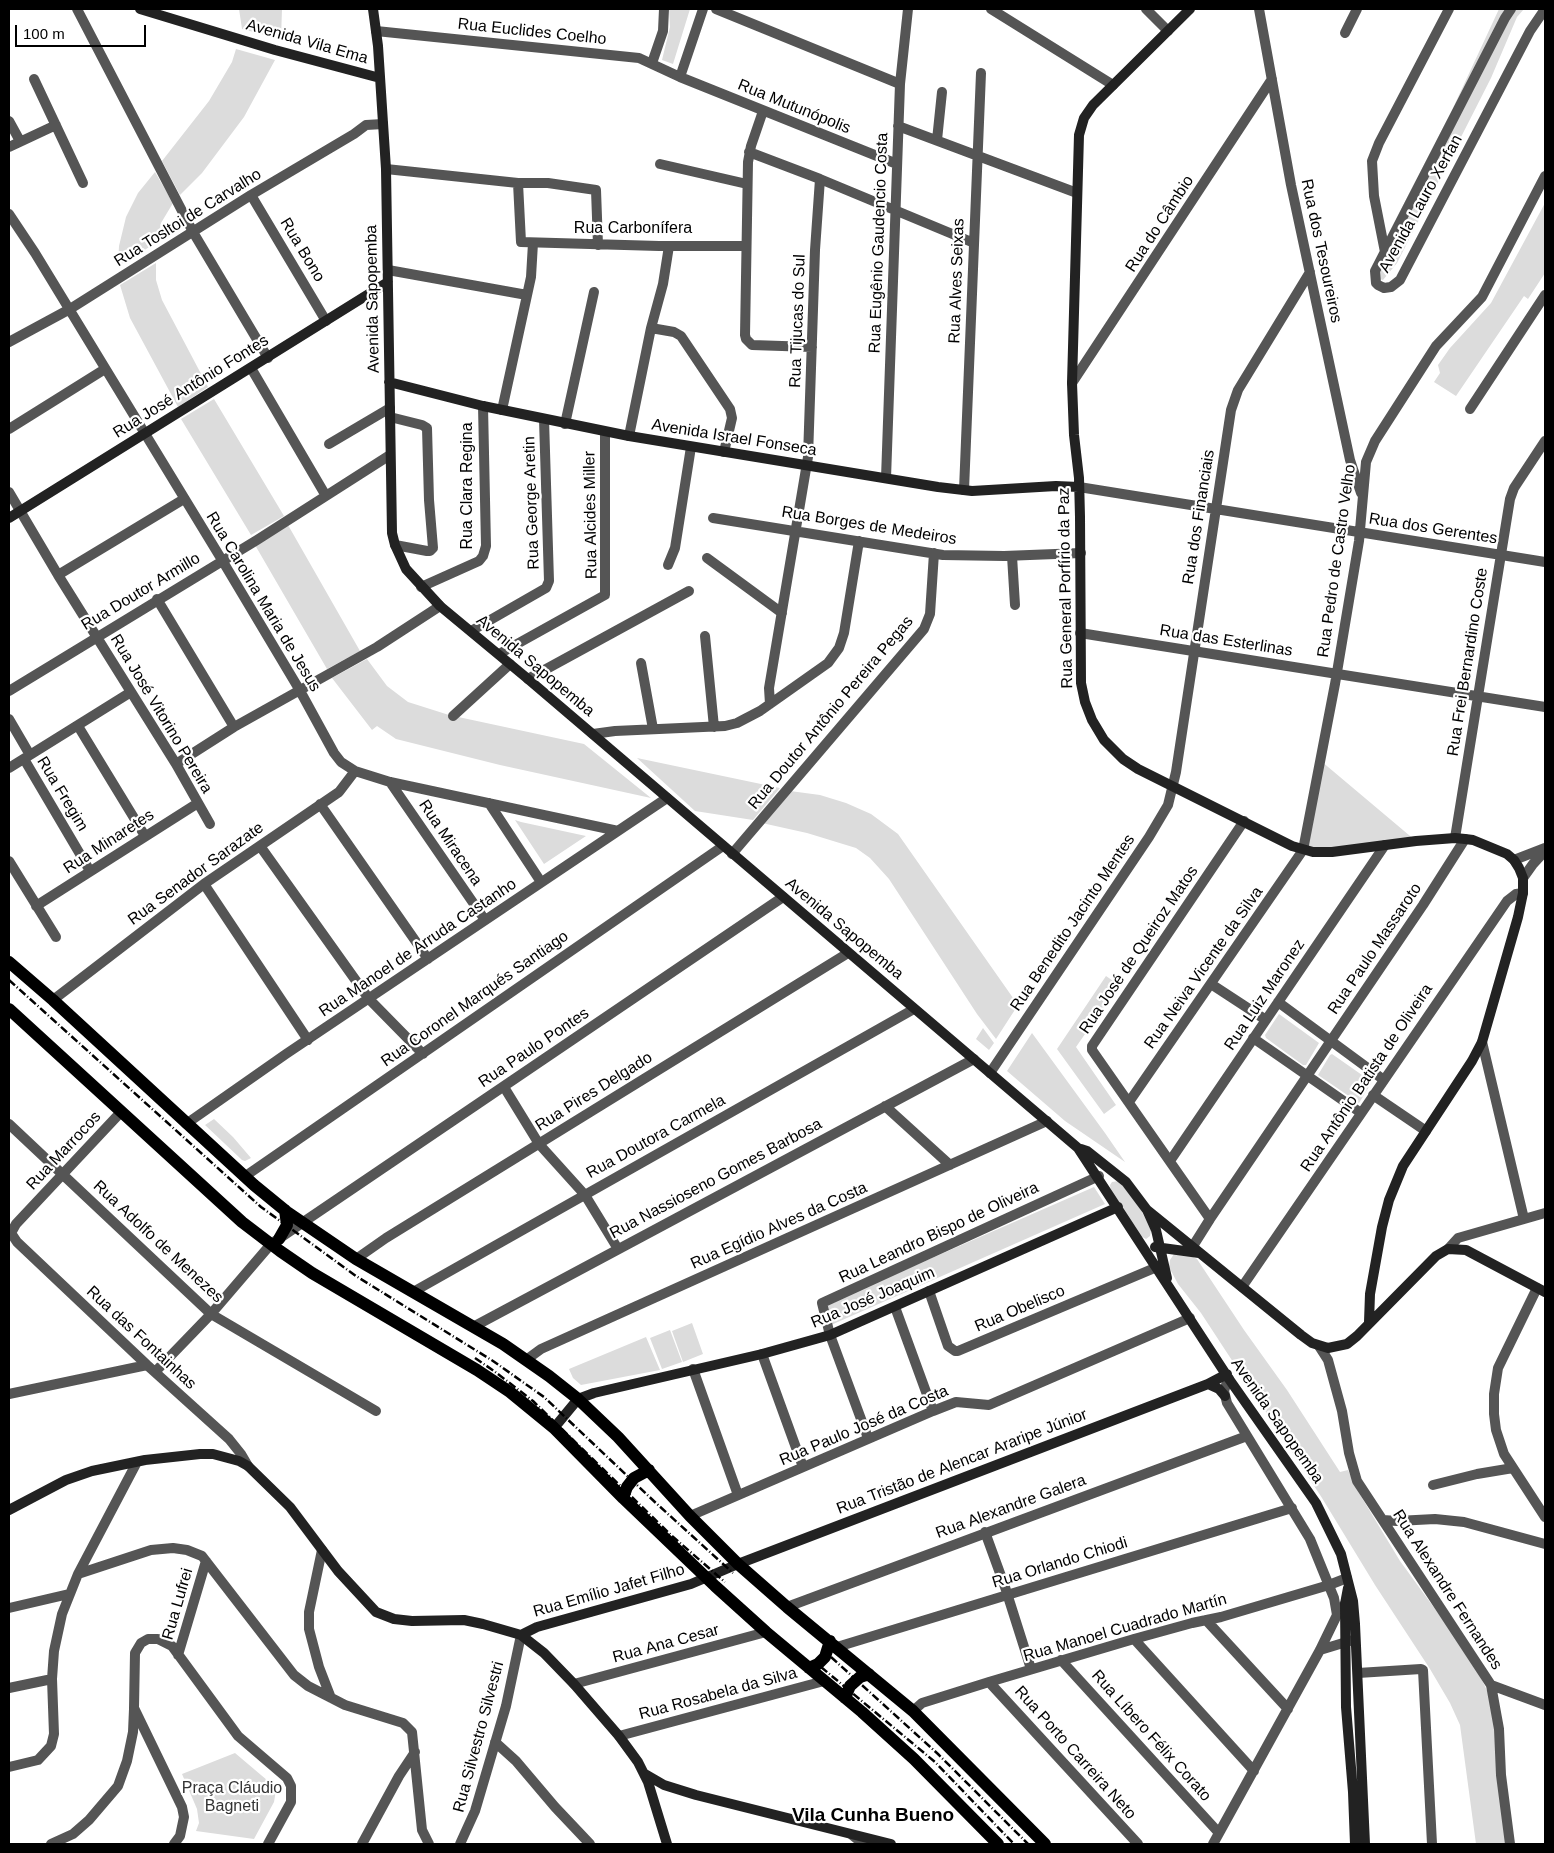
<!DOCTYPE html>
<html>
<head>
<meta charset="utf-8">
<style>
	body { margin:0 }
	#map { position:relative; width:1554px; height:1853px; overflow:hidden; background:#fff; font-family:Arial,sans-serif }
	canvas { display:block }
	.frame { position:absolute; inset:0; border:10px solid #000; pointer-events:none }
	.scale { position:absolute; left:15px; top:25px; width:131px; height:22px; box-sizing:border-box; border:2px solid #000; border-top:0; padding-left:6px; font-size:15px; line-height:18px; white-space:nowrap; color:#000; -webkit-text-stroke:4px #fff; paint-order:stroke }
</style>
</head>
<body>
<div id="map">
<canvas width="1554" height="1853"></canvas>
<div class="frame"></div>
<div class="scale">100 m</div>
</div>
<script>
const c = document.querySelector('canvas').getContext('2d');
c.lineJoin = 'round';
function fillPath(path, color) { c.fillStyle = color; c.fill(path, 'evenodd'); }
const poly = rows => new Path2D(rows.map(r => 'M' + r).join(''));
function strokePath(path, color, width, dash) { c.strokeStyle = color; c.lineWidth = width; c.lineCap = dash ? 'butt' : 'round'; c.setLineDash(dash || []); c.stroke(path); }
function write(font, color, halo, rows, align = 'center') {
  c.font = font + ' Arial,sans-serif'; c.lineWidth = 4.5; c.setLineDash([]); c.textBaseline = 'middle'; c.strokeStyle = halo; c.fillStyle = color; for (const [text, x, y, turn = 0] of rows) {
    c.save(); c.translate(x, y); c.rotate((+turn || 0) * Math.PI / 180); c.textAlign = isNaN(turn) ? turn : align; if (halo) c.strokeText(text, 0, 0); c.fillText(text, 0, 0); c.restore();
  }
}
fillPath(poly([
	[239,9,282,9,281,39,242,29],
	[669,9,690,9,673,64,662,60,670,27],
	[1499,9,1524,9,1517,17,1491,78,1397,263,1383,280,1374,277,1383,244,1452,110],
	[236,49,275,60,244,117,202,173,180,195,162,161,209,101,232,62],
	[155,172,173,203,161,223,159,234,161,240,118,266,119,246,126,217,138,193],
	[1545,203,1545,273,1528,299,1524,296,1456,396,1434,382,1440,373,1438,365,1450,348,1491,303],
	[156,263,156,280,162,300,208,387,178,407,130,318,120,285],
	[214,399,284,516,251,535,181,419],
	[288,525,360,651,327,669,255,545],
	[367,659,387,686,408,702,449,715,584,744,651,798,500,765,396,739,377,726,372,730,332,678],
	[637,758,780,788,753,820,695,811],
	[1321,761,1416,841,1303,850],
	[790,791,820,795,846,803,871,814,898,834,1018,1005,996,1039,977,1014,889,879,870,858,856,848,807,833,762,823],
	[515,820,521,822,586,836,544,864],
	[1106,976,1119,985,1076,1047,1116,1105,1104,1114,1057,1049],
	[1279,1014,1319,1043,1306,1065,1303,1065,1266,1038,1265,1035],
	[983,1028,994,1043,989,1050,976,1039],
	[1032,1033,1105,1133,1125,1162,1065,1121,1007,1071],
	[1332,1054,1372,1082,1359,1103,1318,1075,1330,1055],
	[214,1119,233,1137,251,1158,245,1161,242,1160,205,1125],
	[1119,1181,1139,1206,1151,1230,1150,1236,1146,1239,1139,1235,1111,1192,1110,1185,1112,1182],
	[1094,1187,1105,1204,831,1325,827,1304],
	[1174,1254,1191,1256,1197,1259,1244,1330,1287,1390,1340,1472,1348,1470,1356,1488,1400,1561,1462,1646,1481,1678,1491,1699,1510,1844,1476,1844,1460,1725,1450,1703,1430,1669,1375,1585,1322,1498,1201,1313,1178,1284,1169,1267,1170,1260],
	[692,1323,703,1354,683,1362,672,1331],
	[670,1330,682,1362,662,1369,650,1338],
	[646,1337,660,1370,581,1385,573,1378,569,1369],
	[235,1753,274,1786,276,1790,274,1802,254,1839,196,1831,199,1823,197,1809,182,1774]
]), '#dcdcdc');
strokePath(poly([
	[77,9,193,232,268,358],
	[716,9,900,84],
	[991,9,1113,85],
	[1146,9,1168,31],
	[1259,9,1291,185,1350,460,1361,493],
	[1511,9,1505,18,1375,271,1376,283,1378,285,1384,288,1391,287,1400,280,1530,31,1545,9],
	[376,31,639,58,680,77,897,164],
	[1345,33,1357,9],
	[652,63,663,31,664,9],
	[680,77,703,9],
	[34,79,83,183],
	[763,111,751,146,748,162,745,335,746,339,752,345,812,347],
	[9,121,20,141],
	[898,126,1077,193],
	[937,140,942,92],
	[9,147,56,125],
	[749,152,820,179,974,243],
	[660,164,747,184],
	[386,169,518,183,521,242,659,246,745,246],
	[518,183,548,183,596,190,598,245],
	[251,195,326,321],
	[9,214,35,253,222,560,299,689,334,753,341,762,355,771,390,782,618,831],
	[1385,252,1374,196,1372,161,1379,143,1449,9],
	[388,270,527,295],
	[651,328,674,332,681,336,730,409,732,418,724,452],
	[9,342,70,309,251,195,354,134,366,125,383,124],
	[251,368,326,496],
	[1072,383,1272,79],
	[1470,409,1545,295],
	[502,410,531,277,533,243],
	[390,417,422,425,427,428,429,500,433,548,430,551,427,551,395,545],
	[565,424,594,292],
	[9,429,105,369],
	[629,436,651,328,663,284,669,246],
	[329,444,390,408],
	[886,478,900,84,908,9],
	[1079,487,1545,562],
	[964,490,981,73],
	[9,492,58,575,176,764,210,824],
	[713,518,943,555,1004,556,1081,553],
	[1012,556,1015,605],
	[707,558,782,613],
	[668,565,675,548,691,447],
	[58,575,184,499],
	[421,587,479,561,483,556,486,546,483,406],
	[157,599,234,727],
	[471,631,546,588,549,581,544,419],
	[1080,633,1545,707],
	[705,636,714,727],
	[499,654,605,595,605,432],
	[641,663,653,729],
	[528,679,689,591],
	[9,691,257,540,390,455],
	[770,704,769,688,808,457,815,250,820,179],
	[453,716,510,664],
	[9,719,30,755],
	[78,726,145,836],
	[593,734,615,731,725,726,737,723,760,711,828,663,839,648,844,633,859,541],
	[24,759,90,871],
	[176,764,234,727,377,647,440,606],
	[9,768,131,692],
	[390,782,485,920],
	[489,803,541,882],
	[320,804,428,959],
	[1455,838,1510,499,1514,488,1545,441],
	[260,846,369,999,423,1054],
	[732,854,924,629,930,614,934,553],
	[1514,860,1545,848],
	[9,861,56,937],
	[1523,878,1533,864,1545,851],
	[204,884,308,1040],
	[36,906,198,803],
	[1211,984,1266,1020],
	[53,1000,204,884,339,792,355,771],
	[1278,1002,1384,1080],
	[1253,1038,1361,1113],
	[1482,1042,1524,1219],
	[990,1073,1149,837,1168,805,1176,772,1231,410,1238,390,1310,272],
	[504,1087,539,1144,585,1195,618,1249],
	[1373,1095,1426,1131],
	[1129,1102,1303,850,1335,684,1359,541,1366,462,1375,441,1436,346,1482,297,1545,176],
	[885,1106,950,1165],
	[121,1112,16,1224,11,1233,17,1242,147,1365,229,1439,241,1454,248,1466],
	[9,1124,211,1314,376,1411],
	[186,1124,286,1054,667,798],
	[1170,1161,1385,845],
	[244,1177,723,846],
	[1210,1219,1092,1050,1092,1046,1244,821],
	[1193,1246,1210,1219,1423,905,1465,839],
	[1448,1249,1458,1238,1545,1213],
	[356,1259,386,1238,848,953],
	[1242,1287,1507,901,1516,894,1523,893],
	[1537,1288,1498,1368,1494,1394,1494,1414,1496,1430,1504,1454,1545,1517],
	[929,1291,948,1346,955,1351,958,1351,1157,1267],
	[413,1292,914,1009],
	[895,1307,933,1411],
	[473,1327,974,1059],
	[1319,1346,1328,1360,1342,1411,1349,1453,1357,1481,1491,1685,1499,1729,1501,1775,1510,1844],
	[762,1354,803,1467],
	[526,1360,541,1349,1047,1121],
	[693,1369,738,1495],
	[155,1372,211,1314,271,1244,783,897],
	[1229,1379,1227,1382,1224,1391,1227,1403,1310,1539,1334,1598,1337,1615],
	[9,1394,147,1365],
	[868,1438,830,1335,822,1303,1099,1176],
	[1433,1485,1477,1474,1513,1468],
	[690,1516,933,1411,956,1402,989,1405,1190,1318],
	[1383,1520,1397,1521,1435,1519,1464,1522,1545,1544],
	[985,1532,1005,1587,1031,1669],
	[322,1550,309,1612,309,1629,319,1667,331,1698],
	[78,1574,151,1550,173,1548,187,1550,202,1556,294,1675,308,1686,345,1705,403,1723,412,1732,422,1830,429,1844],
	[787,1607,1247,1436],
	[9,1608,69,1594],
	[1206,1620,1288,1709],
	[1134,1639,1254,1771],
	[837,1647,1292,1508],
	[1320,1650,1353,1640],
	[178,1655,206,1561],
	[1061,1660,1219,1833],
	[1358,1673,1421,1669,1423,1670,1432,1844],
	[989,1682,1138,1844],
	[574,1684,766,1632],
	[1491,1685,1545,1705],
	[9,1688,52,1679],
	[913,1711,922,1703,989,1682,1134,1639,1192,1623,1221,1617,1329,1585,1347,1578],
	[619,1736,824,1681],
	[495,1742,516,1761,555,1807,590,1844],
	[9,1767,38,1760,51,1746,54,1734,52,1679,54,1651,62,1614,78,1574,137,1462],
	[852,1835,863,1844],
	[51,1844,73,1834,89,1820,118,1786,127,1761,133,1732,134,1709],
	[174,1844,180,1836,184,1817,182,1807,134,1708,135,1653,141,1643,148,1639,158,1639,172,1646,238,1736,287,1778,291,1786,291,1802,268,1844],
	[362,1844,399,1776,415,1752],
	[460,1844,475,1811,506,1706,521,1635],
	[1213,1844,1320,1650,1337,1615,1345,1604]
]), '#555', 10);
strokePath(poly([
	[140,9,275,50,380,78],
	[373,9,378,46,386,169,392,533,395,545,406,569,440,606,528,679,1078,1148,1229,1379,1316,1503,1341,1554,1353,1601,1355,1624,1365,1844],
	[1190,9,1093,105,1084,118,1079,135,1072,383,1074,435,1079,478,1080,517,1081,683,1085,702,1092,720,1104,740,1123,759,1138,769,1292,846,1313,852,1332,852,1416,841,1455,838,1465,839,1473,840,1507,854,1514,860,1519,868,1523,878,1523,893,1518,917,1482,1042,1472,1061,1403,1166,1389,1200,1382,1227,1370,1294,1369,1322],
	[389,382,483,406,629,436,938,487,972,491,1056,486,1079,487],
	[9,518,388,282],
	[1081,1149,1087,1151,1126,1182,1147,1210,1156,1230,1167,1278],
	[1147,1210,1301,1335,1312,1343,1328,1348,1347,1344,1357,1336,1436,1256,1448,1249,1466,1250,1545,1292],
	[1155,1247,1199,1253],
	[1208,1384,1219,1389,1225,1396],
	[554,1428,578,1399,594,1393,762,1354,830,1335,1118,1207],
	[9,1510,66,1480,92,1471,145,1460,200,1454,213,1454,239,1461,248,1466,290,1507,338,1571,376,1612,394,1619,412,1621,464,1620,483,1624,521,1635,544,1653,574,1684,619,1736,638,1762,648,1782,667,1844],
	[1348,1588,1345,1604,1346,1707,1353,1792,1355,1844],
	[521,1635,537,1627,691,1584,738,1564,1208,1384,1227,1374],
	[645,1774,664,1785,696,1795,891,1844]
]), '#222', 10);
strokePath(poly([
	[9,962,53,1000,254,1185,287,1212,356,1259,503,1344,549,1376,578,1399,618,1437,690,1516,738,1564,787,1607,913,1711,1045,1844],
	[9,1009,242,1222,280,1251,312,1273,477,1370,510,1392,554,1428,623,1498,715,1586,766,1632,862,1712,914,1759,998,1844],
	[279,1239,287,1225,285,1210],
	[623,1498,627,1487,634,1478,649,1470],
	[809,1668,818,1664,825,1657,830,1641],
	[845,1698,850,1686,860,1677,869,1674]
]), '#000', 12);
strokePath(poly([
	[9,980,261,1207,356,1276,493,1361,544,1397,657,1504,733,1573],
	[475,1358,494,1371,533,1401,672,1536,725,1582],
	[831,1657,938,1754,1028,1844],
	[821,1667,935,1762,1014,1844]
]), '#000', 2.5, [8, 2.5, 1, 2.5]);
write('16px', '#000', '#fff', [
	["Rua Euclides Coelho",532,32,6],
	["Avenida Vila Ema",307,42,16],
	["Rua Mutunópolis",794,107,22],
	["Avenida Lauro Xerfan",1421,204,-61],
	["Rua Tosltoi de Carvalho",188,218,-32],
	["Rua do Câmbio",1160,224,-57],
	["Rua Carbonífera",633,229],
	["Rua Eugênio Gaudencio Costa",879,243,-88],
	["Rua Bono",302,250,59],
	["Rua dos Tesoureiros",1321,251,78],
	["Rua Alves Seixas",957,281,-88],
	["Avenida Sapopemba",373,299,-91],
	["Rua Tijucas do Sul",798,321,-88],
	["Rua José Antônio Fontes",191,387,-32],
	["Avenida Israel Fonseca",734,438,9],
	["Rua Clara Regina",468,486,-90],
	["Rua George Aretin",532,503,-92],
	["Rua Alcides Miller",591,515,-91],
	["Rua dos Financiais",1199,517,-81],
	["Rua Borges de Medeiros",869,526,9],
	["Rua dos Gerentes",1433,529,9],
	["Rua Pedro de Castro Velho",1337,561,-82],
	["Rua General Porfírio da Paz",1066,588,-91],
	["Rua Doutor Armillo",141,592,-31],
	["Rua Carolina Maria de Jesus",263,602,59],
	["Rua das Esterlinas",1226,641,9],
	["Rua Frei Bernardino Coste",1468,662,-81],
	["Avenida Sapopemba",535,666,40],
	["Rua Doutor Antônio Pereira Pegas",831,713,-50],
	["Rua José Vitorino Pereira",161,714,59],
	["Rua Fregim",62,794,59],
	["Rua Minaretes",109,842,-33],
	["Rua Miracena",450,843,56],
	["Rua Senador Sarazate",196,874,-36],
	["Rua Benedito Jacinto Mentes",1073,923,-56],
	["Avenida Sapopemba",844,929,40],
	["Rua Manoel de Arruda Castanho",418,948,-34],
	["Rua Paulo Massaroto",1375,949,-56],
	["Rua José de Queiroz Matos",1139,950,-56],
	["Rua Neiva Vicente da Silva",1204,968,-55],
	["Rua Luiz Maronez",1265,995,-56],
	["Rua Coronel Marqués Santiago",475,999,-35],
	["Rua Paulo Pontes",534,1048,-34],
	["Rua Antônio Batista de Oliveira",1367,1078,-56],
	["Rua Pires Delgado",594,1092,-32],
	["Rua Doutora Carmela",656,1137,-29],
	["Rua Marrocos",64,1151,-47],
	["Rua Nassioseno Gomes Barbosa",716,1179,-28],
	["Rua Egídio Alves da Costa",779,1226,-24],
	["Rua Leandro Bispo de Oliveira",939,1233,-25],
	["Rua Adolfo de Menezes",158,1242,43],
	["Rua José Joaquim",873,1298,-23],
	["Rua Obelisco",1020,1309,-23],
	["Rua das Fontainhas",141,1338,43],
	["Avenida Sapopemba",1277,1421,55],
	["Rua Paulo José da Costa",864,1426,-23],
	["Rua Tristão de Alencar Araripe Júnior",962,1462,-21],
	["Rua Alexandre Galera",1011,1507,-20],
	["Rua Orlando Chiodi",1060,1563,-17],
	["Rua Alexandre Fernandes",1447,1590,57],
	["Rua Emílio Jafet Filho",609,1591,-16],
	["Rua Lufrei",178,1604,-74],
	["Rua Manoel Cuadrado Martín",1125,1628,-16],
	["Rua Ana Cesar",666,1644,-15],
	["Rua Rosabela da Silva",718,1694,-15],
	["Rua Líbero Félix Corato",1151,1736,48],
	["Rua Silvestro Silvestri",479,1737,-75],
	["Rua Porto Carreira Neto",1075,1753,48]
]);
write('16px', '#333', '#fff', [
	["Praça Cláudio",232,1789],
	["Bagneti",232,1807]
]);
write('bold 19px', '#000', '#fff', [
	["Vila Cunha Bueno",873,1816]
]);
</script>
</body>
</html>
